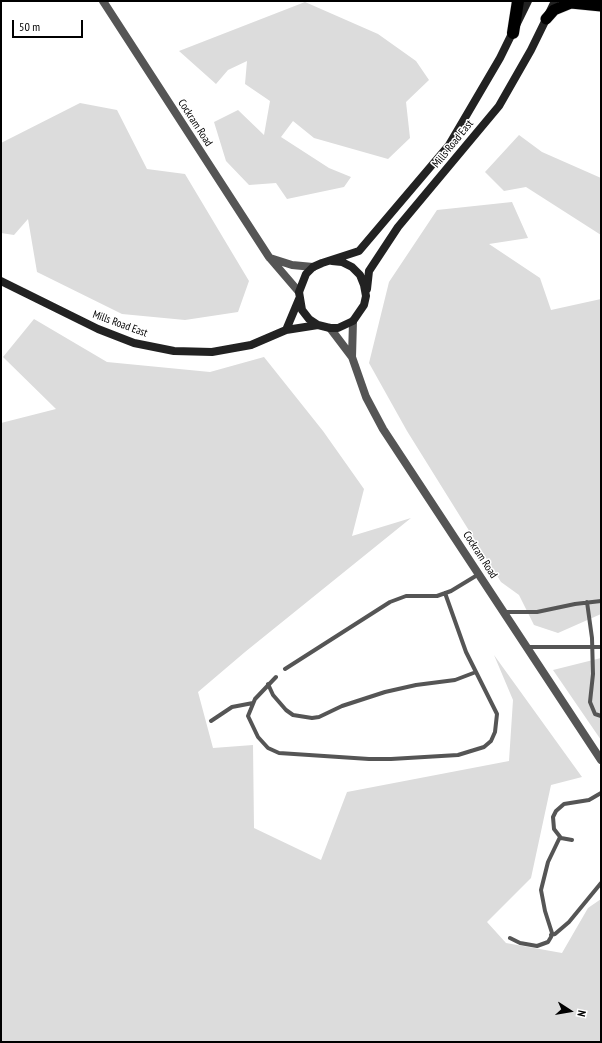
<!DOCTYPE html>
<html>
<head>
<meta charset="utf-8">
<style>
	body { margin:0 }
	#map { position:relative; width:602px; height:1043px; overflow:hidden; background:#fff; font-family:"PT Sans Narrow",sans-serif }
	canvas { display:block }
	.frame { position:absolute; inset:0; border:2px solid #000; pointer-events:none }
	.north { position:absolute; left:550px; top:991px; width:40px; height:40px; -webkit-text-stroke:3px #fff; paint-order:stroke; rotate:102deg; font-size:11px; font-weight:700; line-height:16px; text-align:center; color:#000 }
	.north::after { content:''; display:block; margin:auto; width:14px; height:18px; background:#000; clip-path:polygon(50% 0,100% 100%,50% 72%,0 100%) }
	.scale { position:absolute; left:12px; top:20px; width:71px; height:18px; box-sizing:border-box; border:2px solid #000; border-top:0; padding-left:5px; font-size:12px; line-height:14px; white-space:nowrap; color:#000; -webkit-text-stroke:3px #fff; paint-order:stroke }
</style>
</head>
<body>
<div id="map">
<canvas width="602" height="1043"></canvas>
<div class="frame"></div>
<div class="north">N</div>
<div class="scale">50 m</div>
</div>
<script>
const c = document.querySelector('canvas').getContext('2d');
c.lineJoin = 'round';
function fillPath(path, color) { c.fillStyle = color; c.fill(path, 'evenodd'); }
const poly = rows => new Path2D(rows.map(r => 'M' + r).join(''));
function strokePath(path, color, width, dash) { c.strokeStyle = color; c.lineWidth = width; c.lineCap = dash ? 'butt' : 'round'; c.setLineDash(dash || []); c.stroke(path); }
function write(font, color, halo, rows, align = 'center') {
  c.font = font + ' "PT Sans Narrow",sans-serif'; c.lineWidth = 3; c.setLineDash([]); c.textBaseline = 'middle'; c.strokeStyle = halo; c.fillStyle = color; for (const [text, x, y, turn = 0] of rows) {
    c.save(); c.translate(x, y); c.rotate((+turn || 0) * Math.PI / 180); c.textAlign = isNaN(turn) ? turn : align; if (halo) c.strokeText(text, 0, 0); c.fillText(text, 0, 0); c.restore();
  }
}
fillPath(poly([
	[305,2,378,34,416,61,429,80,406,102,410,138,388,159,314,138,293,121,281,137,329,168,351,177,344,187,287,199,276,183,249,185,226,161,214,122,238,110,264,135,270,101,245,84,247,61,228,70,216,84,179,51],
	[80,103,117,110,147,169,185,174,249,281,238,312,185,320,122,314,37,272,28,219,14,235,1,233,1,143],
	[519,135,542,152,601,178,601,235,526,187,504,191,485,172],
	[512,202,528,238,489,244,540,278,551,310,601,299,601,614,558,633,534,625,519,595,501,582,407,431,369,363,389,282,437,210],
	[34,319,107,362,210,372,264,357,323,431,364,489,352,536,411,518,245,652,198,692,213,748,253,745,254,828,321,860,347,792,509,761,513,700,494,655,582,777,551,785,531,878,487,922,506,943,562,953,588,908,601,899,601,1042,1,1042,1,423,56,409,3,357],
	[601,658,601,740,553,670]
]), '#dcdcdc');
const trunk = poly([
	[546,19,554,10,571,3,601,6]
]);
const motorway = poly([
	[513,33,518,1]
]);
strokePath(trunk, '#dbdbdb', 12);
strokePath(motorway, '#dbdbdb', 13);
strokePath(poly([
	[587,602,592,638,593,674,590,702,595,714,601,716],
	[504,612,537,612,575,604,601,601],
	[527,647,601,647],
	[285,669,390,602,406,596,437,596,451,591,479,574],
	[276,677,255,699,248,716,258,737,268,748,279,753,369,759,391,759,458,755,484,747,491,741,495,732,497,714,466,652,445,593],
	[268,684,273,695,286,710,293,715,312,718,319,717,342,706,385,692,416,685,455,680,476,672],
	[211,721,232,707,253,703],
	[572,840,561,838,554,829,553,817,556,811,564,804,589,800,601,793],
	[551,935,555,934,569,922,601,883],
	[510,938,520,943,537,946,548,942,551,937,552,933,545,911,541,890,548,862,560,837]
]), '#555', 4);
strokePath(poly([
	[330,328,352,357,366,397,383,429,601,760],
	[352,357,353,321]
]), '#555', 8);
strokePath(poly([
	[103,1,269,257,299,292],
	[270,258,292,265,313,267]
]), '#555', 8);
strokePath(poly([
	[332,261,342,262,352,267,360,275,364,285,366,296,364,305,353,321,338,328,330,328,318,325,309,319,302,310,299,292,306,274,313,267,322,263,359,251,449,145,500,58,528,1],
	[1,281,98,329,134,343,174,351,212,352,251,345,286,330,318,325],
	[367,289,369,271,398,227,499,106,531,50,555,1],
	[286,330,299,299]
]), '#222', 8);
strokePath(trunk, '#000', 11);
strokePath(motorway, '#000', 12);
write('11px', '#000', '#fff', [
	["Cockram Road",195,123,57],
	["Mills Road East",453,144,-51],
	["Mills Road East",120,324,20],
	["Cockram Road",480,555,57]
]);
</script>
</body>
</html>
